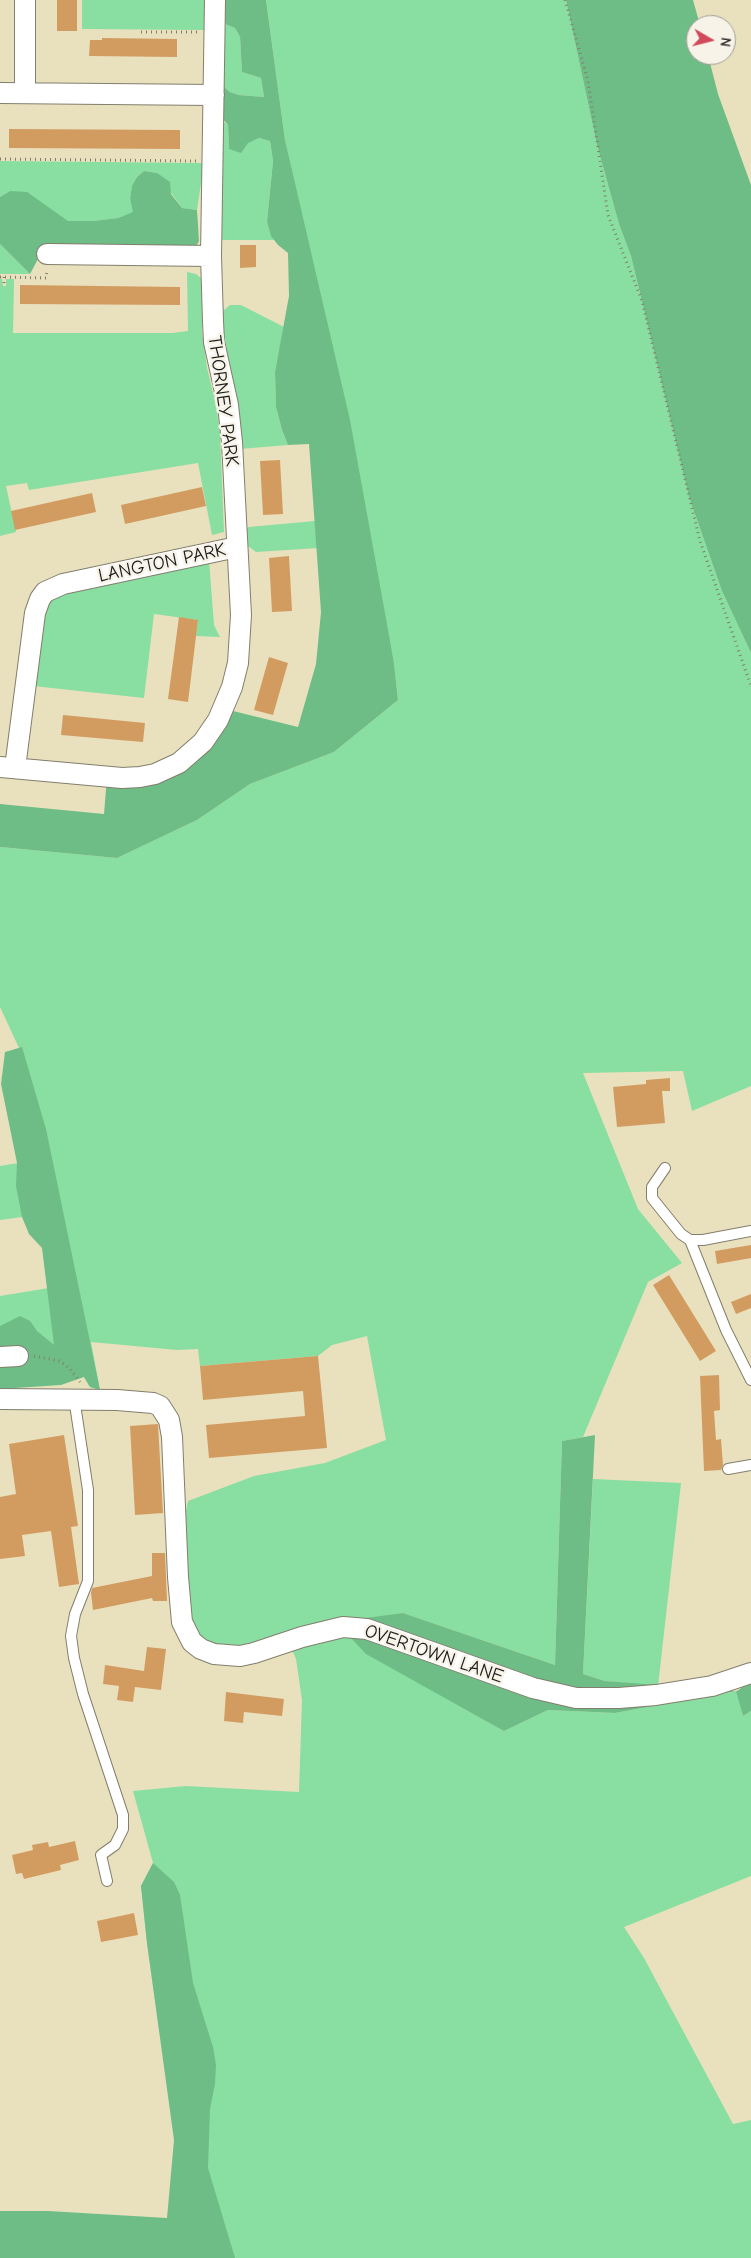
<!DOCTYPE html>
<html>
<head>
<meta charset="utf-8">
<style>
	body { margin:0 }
	#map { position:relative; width:751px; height:2258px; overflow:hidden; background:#e9e1be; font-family:"Comic Neue",sans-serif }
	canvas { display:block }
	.north { position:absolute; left:686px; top:15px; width:50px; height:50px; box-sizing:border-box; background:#f7f3e8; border:1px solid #9f9d96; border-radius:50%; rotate:98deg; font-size:14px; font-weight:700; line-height:20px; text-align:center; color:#1c1c1c }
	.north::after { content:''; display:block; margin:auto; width:18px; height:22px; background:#d1495b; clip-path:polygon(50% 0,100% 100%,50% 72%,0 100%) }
</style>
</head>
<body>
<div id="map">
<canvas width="751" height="2258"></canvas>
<div class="north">N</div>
</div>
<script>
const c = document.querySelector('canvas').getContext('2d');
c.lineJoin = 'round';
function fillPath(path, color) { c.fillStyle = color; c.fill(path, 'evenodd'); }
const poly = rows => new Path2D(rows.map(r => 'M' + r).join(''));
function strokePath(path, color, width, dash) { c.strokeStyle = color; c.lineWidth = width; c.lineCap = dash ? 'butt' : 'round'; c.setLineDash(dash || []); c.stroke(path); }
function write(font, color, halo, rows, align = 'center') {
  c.font = font + ' "Comic Neue",sans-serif'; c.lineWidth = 5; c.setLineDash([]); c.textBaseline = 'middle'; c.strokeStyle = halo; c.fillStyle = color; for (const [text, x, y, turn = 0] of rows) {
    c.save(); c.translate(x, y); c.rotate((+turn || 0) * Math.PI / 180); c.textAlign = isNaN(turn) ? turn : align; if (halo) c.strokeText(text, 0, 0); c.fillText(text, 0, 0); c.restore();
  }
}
fillPath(poly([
	[82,0,205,0,205,30,82,29],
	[224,0,226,0,225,22,227,25,235,28,240,37,242,72,261,78,264,97,239,95,230,92,224,87],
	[266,0,566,0,597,145,619,224,631,256,689,497,722,591,751,653,751,1086,692,1111,683,1071,583,1073,638,1209,682,1263,648,1282,583,1437,562,1441,555,1665,403,1613,221,1650,202,1643,189,1625,185,1515,188,1501,254,1476,325,1463,386,1440,367,1336,332,1345,318,1356,200,1366,198,1349,177,1350,91,1342,100,1390,90,1387,78,1367,0,1347,0,1296,49,1288,37,1215,0,1220,0,1166,37,1160,19,1048,0,1007,0,847,117,858,197,820,250,784,334,752,398,700,394,663,285,140],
	[224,122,228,125,229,149,259,138,270,141,273,161,267,222,271,235,274,240,221,240,221,129],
	[0,161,204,163,197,210,182,208,157,173,144,171,137,177,132,187,130,198,134,212,118,218,93,221,68,221,10,191,0,197],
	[0,244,30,274,0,274],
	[187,272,196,274,202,279,202,331,207,368,216,405,220,432,224,532,212,535,198,463,29,490,27,483,6,486,16,532,0,536,0,279,2,279,3,286,6,286,6,279,14,279,13,333,172,333,188,331],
	[230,305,241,305,284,327,275,372,276,407,282,430,288,445,240,449,224,351,221,313],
	[315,521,318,548,256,552,244,543,243,530,249,527],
	[209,560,214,625,220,637,196,636,198,620,154,614,144,698,33,686,44,608,54,595],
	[593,1479,681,1483,658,1686,605,1681,583,1674],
	[350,1636,504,1731,548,1710,615,1713,737,1691,743,1716,751,1711,751,1876,624,1927,644,1958,733,2124,751,2120,751,2258,230,2258,159,2029,147,1943,141,1886,153,1863,133,1791,186,1786,299,1792,302,1700,296,1659,292,1650]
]), '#89dea1');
fillPath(poly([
	[226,0,266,0,285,140,350,420,394,663,398,700,334,752,250,784,197,820,117,858,0,847,0,804,104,814,107,777,161,776,233,711,298,727,316,664,321,612,309,444,288,445,282,430,276,407,275,372,289,296,288,253,278,245,271,236,267,222,273,161,270,141,259,138,248,143,241,153,229,149,228,125,220,116,218,97,224,87,230,92,239,95,264,97,261,78,242,72,240,37,235,28,227,25,225,22],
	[566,0,693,0,700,25,696,25,696,55,708,55,718,94,751,185,751,653,722,591,689,497,631,256,619,224,597,145],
	[144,171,157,173,170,182,171,194,182,208,197,210,199,241,194,250,87,258,38,259,30,274,0,244,0,197,10,191,27,192,68,221,93,221,118,218,133,212,130,198,132,186,137,177],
	[22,1047,46,1129,100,1390,90,1387,84,1377,61,1385,0,1389,0,1326,20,1316,30,1321,37,1331,54,1345,42,1248,29,1234,22,1217,16,1186,17,1163,1,1084,5,1052],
	[595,1435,583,1674,605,1681,737,1691,751,1681,751,1711,743,1716,736,1691,615,1713,548,1710,504,1731,366,1654,336,1622,403,1613,555,1665,562,1441],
	[153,1863,174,1882,180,1895,193,1983,213,2047,216,2065,215,2084,210,2109,208,2168,235,2258,0,2258,0,2211,48,2211,167,2218,174,2140,147,1943,141,1886]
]), '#6ebd87');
fillPath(poly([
	[57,0,77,0,77,31,57,31],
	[102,38,177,39,177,57,89,56,90,40,102,40],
	[9,129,180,130,180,149,9,148],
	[240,245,256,245,256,267,240,268],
	[20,285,180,287,180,305,20,304],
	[280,460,283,514,263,515,260,461],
	[202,487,206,506,125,524,121,505],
	[92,493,96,512,15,530,11,511],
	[289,556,292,611,272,612,269,558],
	[179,617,198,620,188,702,168,699],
	[269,657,288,663,273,715,254,710],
	[63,715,145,723,143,742,61,735],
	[670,1078,670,1091,662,1091,665,1123,617,1127,613,1087,646,1084,646,1080],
	[751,1245,751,1258,717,1264,715,1251],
	[669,1275,716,1351,700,1361,653,1285],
	[751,1294,751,1308,736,1314,731,1302],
	[318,1356,327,1448,209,1458,206,1425,305,1416,303,1391,203,1400,200,1366],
	[719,1375,720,1410,714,1411,716,1440,721,1439,723,1465,721,1470,704,1471,700,1376],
	[158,1424,163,1513,135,1515,130,1426],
	[64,1435,78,1526,71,1527,79,1584,59,1587,51,1531,22,1535,25,1556,0,1559,0,1497,16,1494,9,1444],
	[152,1553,165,1553,167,1601,153,1601,152,1598,93,1610,91,1593,92,1588,152,1576],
	[147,1647,166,1649,161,1690,135,1687,133,1702,117,1700,119,1686,103,1684,105,1665,144,1671],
	[226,1692,284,1699,282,1716,244,1712,243,1723,224,1721],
	[75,1841,79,1860,60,1865,61,1870,24,1879,22,1873,16,1874,12,1855,33,1850,32,1845,48,1842,49,1847],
	[134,1913,138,1935,101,1942,97,1921]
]), '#d29c60');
const lane = poly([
	[665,1168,652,1187,652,1198,681,1234,690,1240,703,1240,751,1231],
	[690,1240,726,1330,751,1380],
	[74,1398,88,1490,88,1581,75,1614,71,1636,74,1658,83,1694,123,1815,123,1829,115,1845,101,1855,107,1881],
	[728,1469,751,1465]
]);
const street = poly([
	[0,93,214,95],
	[25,93,25,0],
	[47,254,211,256],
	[0,767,122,778,140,777,155,774,179,763,203,742,218,720,232,687,238,663,241,615,232,442,228,405,214,342,213,321,211,256,215,0],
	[15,768,35,613,40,599,45,592,63,584,237,547],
	[0,1357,18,1356],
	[0,1399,117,1400,153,1403,160,1406,169,1420,172,1437,178,1577,182,1622,192,1642,201,1649,214,1654,240,1656,254,1653,302,1637,343,1627,367,1629,533,1688,576,1698,619,1698,656,1695,712,1686,751,1673]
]);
strokePath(lane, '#827e6d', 12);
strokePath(street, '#827e6d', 22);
strokePath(poly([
	[565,0,588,81,608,215,642,301,700,541,751,686],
	[141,32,197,32],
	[0,159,197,161],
	[0,277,46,278,47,271],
	[4,277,4,286],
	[34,1356,60,1361,70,1369,80,1382]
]), '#827e6d', 3, [1, 4]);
strokePath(lane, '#fff', 10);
strokePath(street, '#fff', 20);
write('19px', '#1c1c1c', '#f7f3e8', [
	["THORNEY PARK",223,401,82],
	["LANGTON PARK",162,563,-12],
	["OVERTOWN LANE",434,1654,19]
]);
</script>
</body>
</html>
